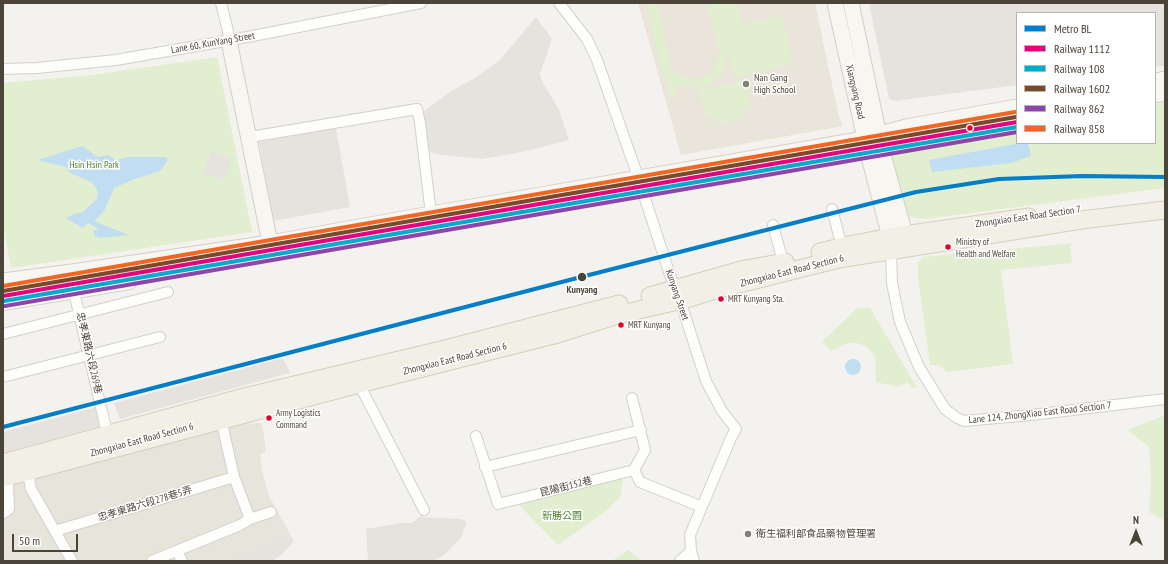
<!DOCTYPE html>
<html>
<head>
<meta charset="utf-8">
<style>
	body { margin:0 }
	#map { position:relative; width:1168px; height:564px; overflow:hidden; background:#f4f2ee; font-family:"PT Sans Narrow",sans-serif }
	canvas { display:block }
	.frame { position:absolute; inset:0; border:4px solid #4b4439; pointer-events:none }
	.legend { position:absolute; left:1016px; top:12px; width:140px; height:132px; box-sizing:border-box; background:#fff; border:1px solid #b7b4b0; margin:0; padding:5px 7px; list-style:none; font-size:12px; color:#4b4439 }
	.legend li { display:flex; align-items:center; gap:8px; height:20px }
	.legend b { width:20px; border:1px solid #b7b4b0 }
	.north { position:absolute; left:1116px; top:512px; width:40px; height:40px; -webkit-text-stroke:3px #fff; paint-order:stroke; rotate:0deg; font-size:11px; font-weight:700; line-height:16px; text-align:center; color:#4b4439 }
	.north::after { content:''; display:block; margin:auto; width:14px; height:18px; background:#4b4439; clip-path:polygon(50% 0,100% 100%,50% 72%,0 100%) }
	.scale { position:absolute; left:12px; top:534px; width:66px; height:18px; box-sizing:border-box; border:2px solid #4b4439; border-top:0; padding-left:5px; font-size:12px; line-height:14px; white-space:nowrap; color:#4b4439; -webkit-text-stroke:3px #fff; paint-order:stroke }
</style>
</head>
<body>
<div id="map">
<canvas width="1168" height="564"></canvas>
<div class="frame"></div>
<ul class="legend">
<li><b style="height:5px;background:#007ec7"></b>Metro BL</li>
<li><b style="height:5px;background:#e5007d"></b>Railway 1112</li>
<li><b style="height:5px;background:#00a9ce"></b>Railway 108</li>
<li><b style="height:5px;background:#7a4b2a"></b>Railway 1602</li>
<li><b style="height:5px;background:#8e44ad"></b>Railway 862</li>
<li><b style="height:5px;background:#f26522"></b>Railway 858</li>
</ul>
<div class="north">N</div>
<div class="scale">50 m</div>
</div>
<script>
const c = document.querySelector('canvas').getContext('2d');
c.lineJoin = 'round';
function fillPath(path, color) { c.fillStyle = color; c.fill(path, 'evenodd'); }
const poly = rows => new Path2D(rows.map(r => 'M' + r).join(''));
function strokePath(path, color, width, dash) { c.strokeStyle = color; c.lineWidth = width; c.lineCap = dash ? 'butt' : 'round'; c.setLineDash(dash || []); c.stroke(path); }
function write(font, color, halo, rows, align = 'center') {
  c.font = font + ' "PT Sans Narrow","Noto Sans TC",sans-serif'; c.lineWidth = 3; c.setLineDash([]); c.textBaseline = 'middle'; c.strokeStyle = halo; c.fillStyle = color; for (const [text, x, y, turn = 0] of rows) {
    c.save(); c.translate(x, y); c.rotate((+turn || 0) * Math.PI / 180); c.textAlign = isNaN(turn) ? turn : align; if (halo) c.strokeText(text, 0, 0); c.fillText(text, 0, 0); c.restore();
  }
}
fillPath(poly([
	[262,423,266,451,260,454,262,471,269,496,294,541,280,556,272,561,3,561,3,485,236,424]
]), '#e7e4dc');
fillPath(poly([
	[869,3,1165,3,1165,66,1155,67,1155,13,1017,13,1017,85,895,101,889,99]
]), '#e6e2de');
fillPath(poly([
	[638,3,815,3,838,113,843,126,681,155]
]), '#eae5da');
fillPath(poly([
	[645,3,658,3,671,69,676,74,685,78,699,79,712,72,720,55,707,3,738,3,743,24,782,15,793,64,734,78,728,52,723,72,714,82,704,87,693,89,683,88,674,83,677,96,670,98],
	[217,57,252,232,11,268,3,226,3,83,92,75],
	[744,81,750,107,743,108,745,118,718,124,716,116,706,118,700,90],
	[1165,102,1165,188,925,219,910,217,904,210,891,154,891,149,894,145,1017,125,1017,143,1155,143,1155,104],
	[1074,243,1070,246,1072,263,1001,270,1013,364,947,372,939,365,930,365,918,278,918,263,923,257],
	[857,308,870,308,917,388,912,388,908,382,898,387,876,382,875,357,867,347,857,343,848,343,831,351,822,342],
	[1165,415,1165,521,1149,512,1151,477,1149,447,1128,430],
	[623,477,621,496,607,510,558,545,519,505],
	[628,550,643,561,612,561]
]), '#e1eecf');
fillPath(poly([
	[536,17,552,39,540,74,542,81,559,110,569,140,522,152,482,159,442,155,429,152,423,112,451,91,475,78,500,60],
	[336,128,350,207,273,221,259,142],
	[211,151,232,159,224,180,203,173],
	[283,358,290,373,120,419,114,403],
	[97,407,101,426,3,453,3,432],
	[419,517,461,519,467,522,461,538,444,555,433,561,368,561,366,529,401,523,412,523],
	[285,538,294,541,280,556,272,561,233,561,232,558,252,555]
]), '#e6e3df');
fillPath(poly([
	[1021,143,1028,143,1031,156,1011,163,932,172,929,160],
	[82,146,98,157,108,155,116,160,128,157,166,157,168,160,160,171,132,180,114,188,104,211,94,221,129,235,100,238,95,236,93,231,99,229,88,223,83,228,66,218,74,214,83,212,97,199,98,191,92,182,70,173,66,167,38,160],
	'845 367a8 8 0 1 1 16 0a8 8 0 1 1-16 0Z'
]), '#c0ddf1');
const street = poly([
	[221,3,228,31,229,41],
	[559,3,587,39,597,60,636,171,670,275,680,300,706,381,722,411,736,429,731,438,690,535,691,551,694,561],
	[3,69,37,68,116,60,237,39,421,3],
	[256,136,417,109,420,123,431,214],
	[832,209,842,247],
	[773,225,783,262],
	[891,250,892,283,900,322,919,367,945,409,957,418,964,421,1031,415,1165,399],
	[72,272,74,292,107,433],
	[3,305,130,284],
	[3,334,168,292],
	[3,377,160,337],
	[359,384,424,510],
	[632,398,645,450,634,470],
	[221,419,234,477,250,519],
	[476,436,498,504,634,470],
	[485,467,641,430],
	[27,468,31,489,72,561],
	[634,470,640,482,702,507],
	[3,513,9,509,8,483,6,477],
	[55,531,234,477],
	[177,551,182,561],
	[152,561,240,525,250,519,271,512],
	[680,561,691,551]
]);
const secondary = poly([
	[835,3,869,157,890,237,891,247],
	[851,3,883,155,908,245],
	[229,41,270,243],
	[1155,81,1165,79],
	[1155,95,1165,93],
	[920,135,1017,118],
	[3,281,72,272,270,243,431,214,853,141,906,127,1017,107],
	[3,292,40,286]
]);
const primary = poly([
	[820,252,849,245,890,237,1029,217],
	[650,296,745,269,785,262],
	[3,463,244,397,441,350,619,304],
	[3,478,359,384,558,334,618,315,690,298,719,289,839,259,1081,220,1165,210]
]);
strokePath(street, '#d2d0cb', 12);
strokePath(secondary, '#d3cfc5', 17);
strokePath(primary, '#d6cebb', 19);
strokePath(street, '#fdfdfc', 10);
strokePath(secondary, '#f7f6f1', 15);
strokePath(primary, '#f2efe6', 17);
strokePath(poly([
	[3,296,1017,122]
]), '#e5007d', 4);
strokePath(poly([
	[4,301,1017,127]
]), '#00a9ce', 4);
strokePath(poly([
	[3,291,1016,117]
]), '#7a4b2a', 4);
strokePath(poly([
	[5,306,1017,132]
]), '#8e44ad', 4);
strokePath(poly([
	[3,286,1015,112]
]), '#f26522', 4);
strokePath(poly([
	[3,427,581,277,916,192,999,179,1082,176,1165,177]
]), '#007ec7', 4);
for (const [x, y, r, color] of [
	[746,84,4,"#868178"],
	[970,128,3.5,"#e4002b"],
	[948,247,3.5,"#e4002b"],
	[582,277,5,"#4b4439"],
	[721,299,3.5,"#e4002b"],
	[621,325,3.5,"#e4002b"],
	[269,418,3.5,"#e4002b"],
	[748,534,4,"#868178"]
]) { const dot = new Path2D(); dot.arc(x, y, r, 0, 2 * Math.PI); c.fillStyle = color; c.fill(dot); strokePath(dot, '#fff', 1.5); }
write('9px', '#4b4439', '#fff', [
	["Ministry of",956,242],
	["Health and Welfare",956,254],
	["MRT Kunyang Sta.",728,299],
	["MRT Kunyang",628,325],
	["Army Logistics",276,413],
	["Command",276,425]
], 'left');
write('10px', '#4b4439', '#fff', [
	["Lane 60, KunYang Street",213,43,-10],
	["Xiangyang Road",855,92,77],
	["Zhongxiao East Road Section 7",1028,217,-8],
	["Zhongxiao East Road Section 6",792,271,-14],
	["Kunyang Street",677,295,71],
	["忠孝東路六段269巷",89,353,77],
	["Zhongxiao East Road Section 6",455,359,-14],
	["Lane 124, ZhongXiao East Road Section 7",1040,413,-6],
	["Zhongxiao East Road Section 6",142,440,-15],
	["昆陽街152巷",566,487,-14],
	["忠孝東路六段278巷5弄",145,504,-17]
]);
write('10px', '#4b4439', '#fff', [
	["Nan Gang",754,78],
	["High School",754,90],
	["衛生福利部食品藥物管理署",756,534]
], 'left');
write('10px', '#4a7f2a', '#fff', [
	["Hsin Hsin Park",94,165],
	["新勝公園",562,516]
]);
write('bold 10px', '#4b4439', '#fff', [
	["Kunyang",582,290]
]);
</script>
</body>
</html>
